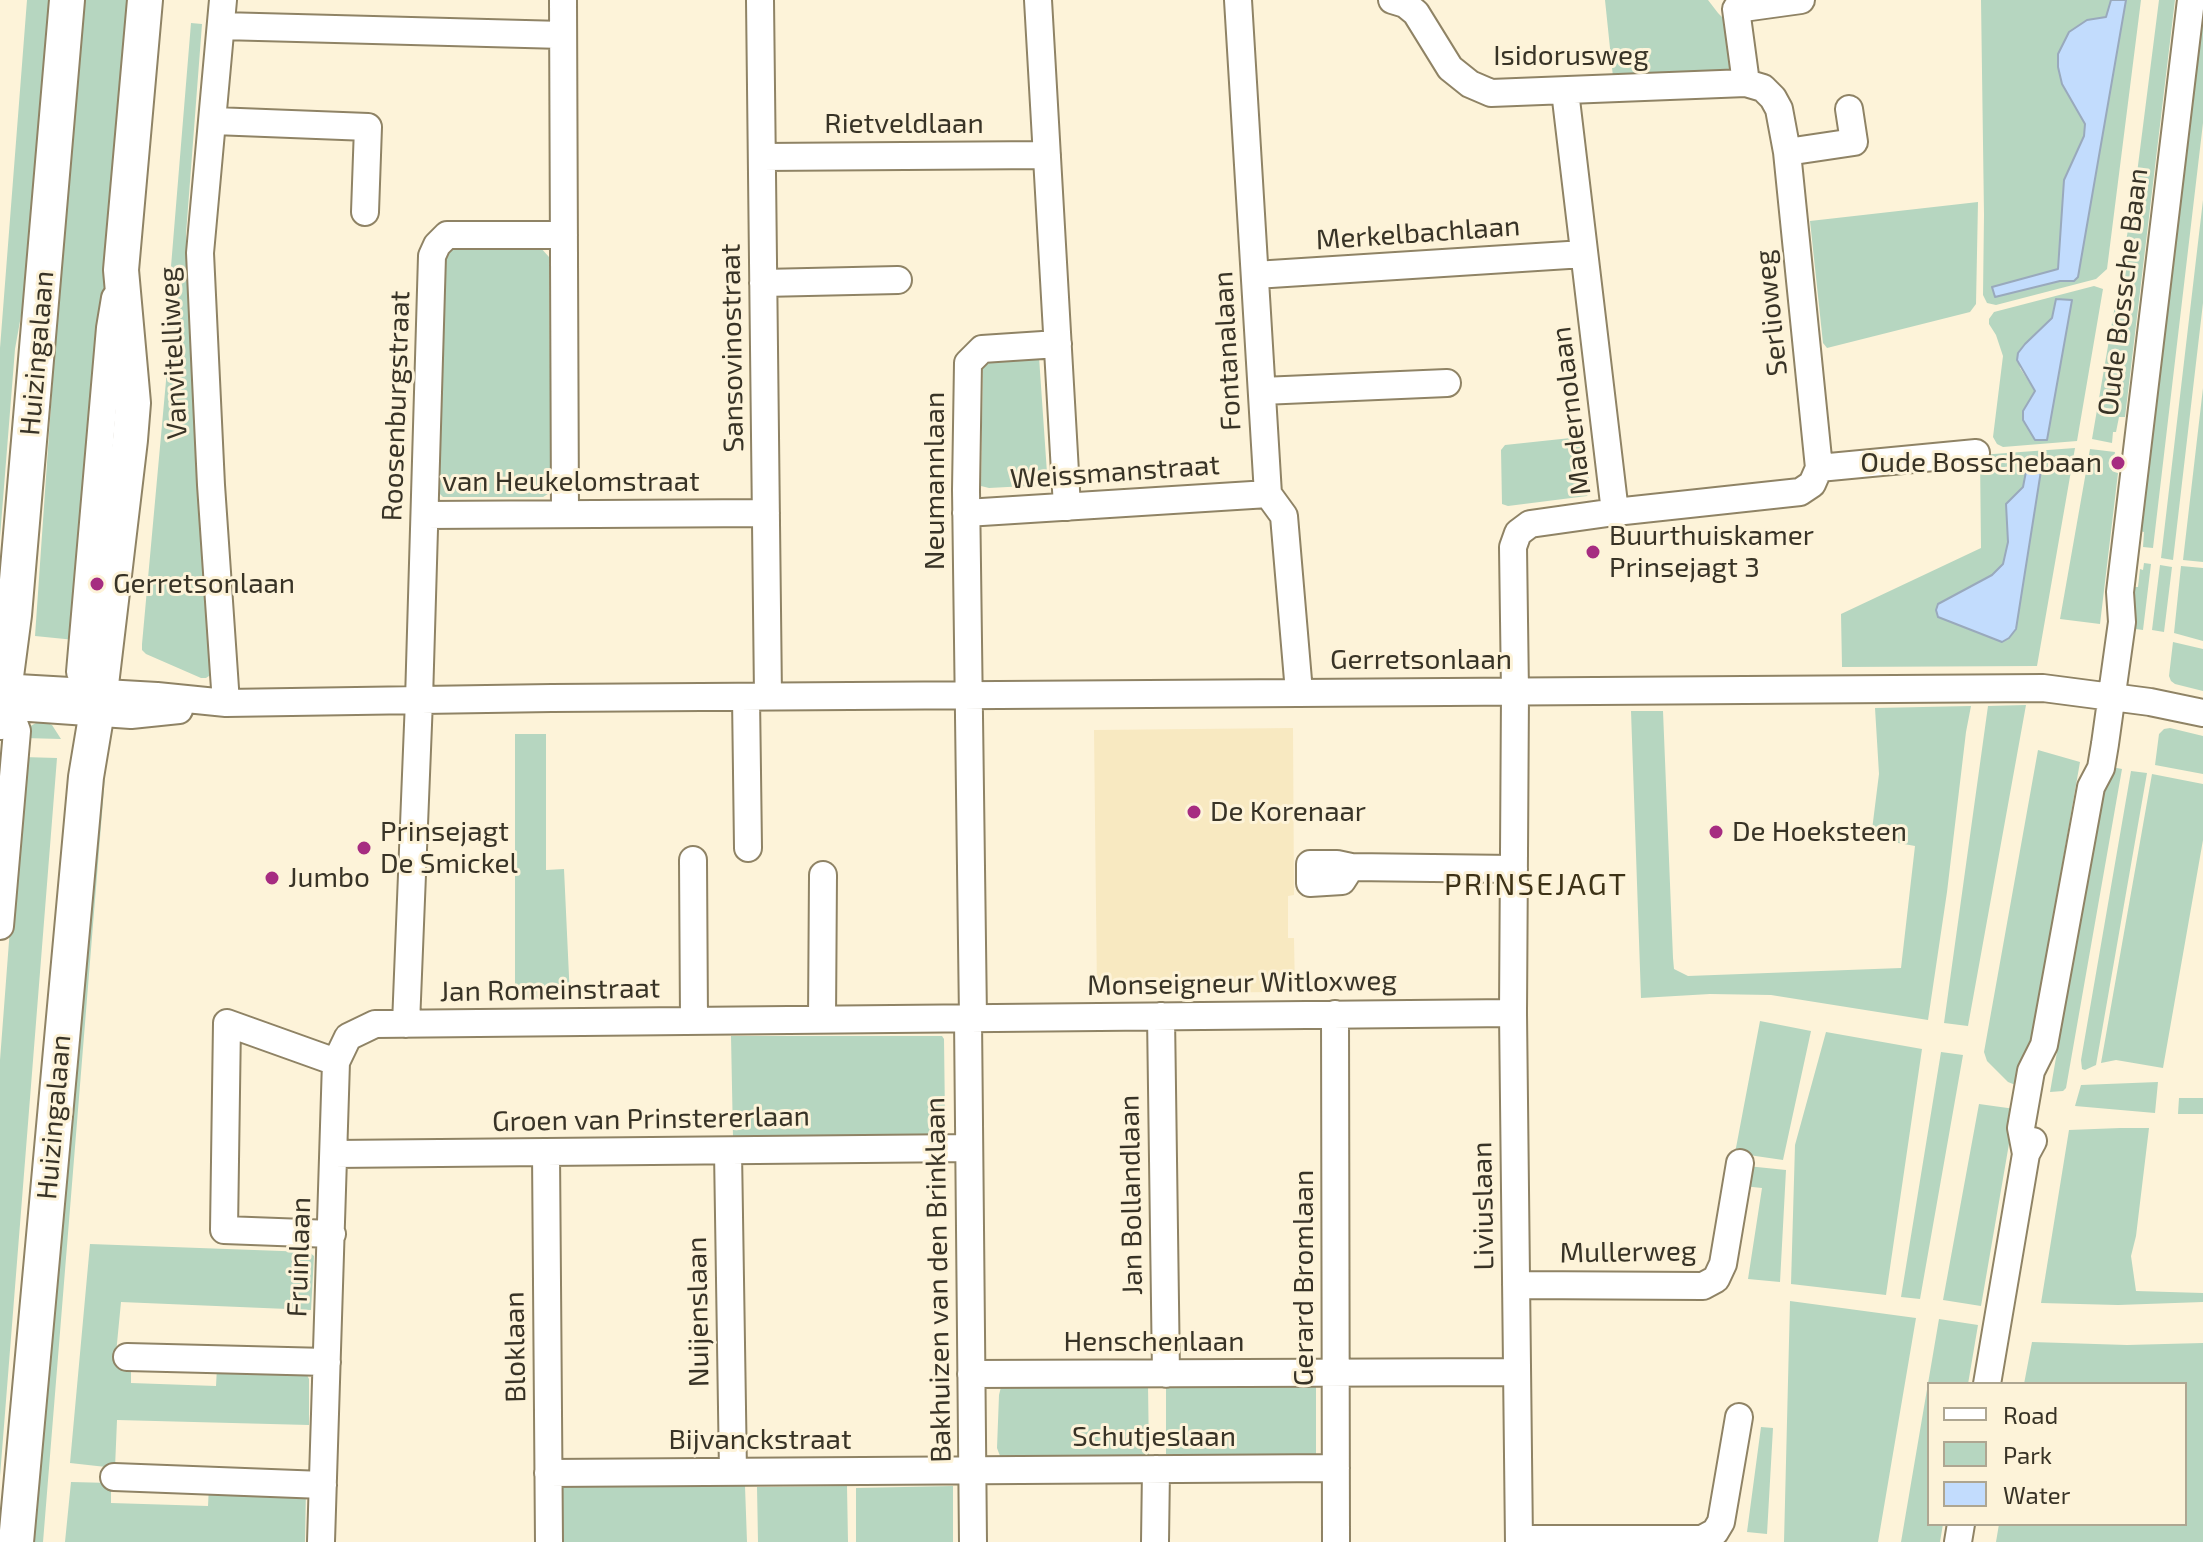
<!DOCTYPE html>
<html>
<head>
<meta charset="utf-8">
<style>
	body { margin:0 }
	#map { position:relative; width:2203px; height:1542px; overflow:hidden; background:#fdf3d9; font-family:"Exo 2",sans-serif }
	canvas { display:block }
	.legend { position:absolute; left:1927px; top:1382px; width:260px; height:144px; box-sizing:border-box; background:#fdf3d9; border:2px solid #aea691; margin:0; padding:10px 14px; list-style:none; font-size:24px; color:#383326 }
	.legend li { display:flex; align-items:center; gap:16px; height:40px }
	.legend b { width:40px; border:2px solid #aea691 }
</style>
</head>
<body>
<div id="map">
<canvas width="2203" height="1542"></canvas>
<ul class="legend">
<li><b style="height:10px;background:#fff"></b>Road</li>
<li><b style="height:22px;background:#b6d6c0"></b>Park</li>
<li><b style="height:22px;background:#c2dcfd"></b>Water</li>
</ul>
</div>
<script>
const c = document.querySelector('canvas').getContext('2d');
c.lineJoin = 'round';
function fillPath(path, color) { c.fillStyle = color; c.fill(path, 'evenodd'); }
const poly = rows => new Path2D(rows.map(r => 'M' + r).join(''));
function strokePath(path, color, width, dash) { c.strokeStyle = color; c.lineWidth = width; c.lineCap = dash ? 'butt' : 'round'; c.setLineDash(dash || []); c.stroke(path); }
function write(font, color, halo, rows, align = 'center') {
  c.font = font + ' "Exo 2",sans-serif'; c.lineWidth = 6; c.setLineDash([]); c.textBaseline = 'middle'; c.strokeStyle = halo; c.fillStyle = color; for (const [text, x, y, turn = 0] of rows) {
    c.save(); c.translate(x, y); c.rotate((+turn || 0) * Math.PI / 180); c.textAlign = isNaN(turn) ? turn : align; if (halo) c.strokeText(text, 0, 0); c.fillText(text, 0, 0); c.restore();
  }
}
fillPath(poly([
	[1293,728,1294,895,1288,896,1288,938,1294,938,1295,992,1097,993,1094,730]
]), '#f8e9c1');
fillPath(poly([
	[27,0,55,0,38,221,15,349,0,537,0,348],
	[79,0,132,0,75,640,35,636],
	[1605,0,1708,0,1718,13,1732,27,1736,74,1613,77],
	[1981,0,2111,0,2106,17,2087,20,2062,84,2085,124,2084,136,2064,180,2058,269,1992,287,1995,296,2060,281,2074,281,2078,277,2126,0,2141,0,2107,269,2096,279,1996,305,1987,303,1983,295,1984,215],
	[2159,0,2175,0,2125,417,2119,417,2116,432,2113,432,2112,443,2092,439,2135,189],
	[2203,0,2203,123,2153,548,2143,547,2144,532,2139,531],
	[191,23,202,24,186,234,212,674,206,678,201,678,146,654,142,650,142,644,169,348,168,303],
	[2203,200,2203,303,2173,560,2161,558],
	[1978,202,1976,304,1970,312,1827,348,1823,343,1810,221],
	[540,247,549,257,551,492,543,497,443,497,436,490,445,255,452,249],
	[2094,286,2103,289,2077,441,2003,447,1997,444,1993,437,2003,356,1996,335,1989,324,1989,319,1994,312],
	[2072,300,2072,301,2046,440,2023,411,2035,391,2020,368,2018,353,2025,344],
	[1039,357,1047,473,1045,485,989,488,981,486,983,359],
	[2203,388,2203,562,2183,560],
	[1580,437,1585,440,1590,491,1587,496,1508,506,1502,504,1501,450,1505,445],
	[2075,448,2037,666,1842,667,1841,614,1981,548,1980,455],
	[2029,456,2002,642,1938,617,1938,604,1992,575,2004,564,2008,542,2006,504,2023,487],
	[2090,449,2115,452,2112,471,2118,473,2100,624,2060,619],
	[2144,563,2151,564,2143,630,2128,628,2132,587,2138,587,2140,569,2143,570],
	[2160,565,2172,567,2164,632,2152,630],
	[2181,566,2203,568,2203,641,2174,633],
	[2173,642,2203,649,2203,691,2175,684,2171,681,2169,676],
	[2026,705,1968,1026,1944,1023,1988,706],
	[1971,706,1966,732,1947,892,1928,1020,1771,995,1710,994,1641,998,1631,711,1663,711,1673,958,1674,969,1688,976,1901,968,1915,846,1871,838,1879,774,1875,708],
	[45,722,52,725,61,739,24,738,27,728,36,723],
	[2170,728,2203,736,2203,774,2155,765,2159,734,2164,729],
	[515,734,546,734,546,870,564,869,570,998,515,998],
	[2038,750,2080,762,2023,1088,2008,1082,1987,1061,1984,1052],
	[23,757,57,758,0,1476,0,1060],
	[102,762,106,764,43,1542,23,1542],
	[2107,766,2122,769,2066,1088,2063,1091,2050,1092],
	[2131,771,2147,773,2096,1065,2085,1070,2082,1069,2081,1060],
	[2152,774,2203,784,2203,840,2163,1068,2116,1060,2101,1063],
	[1760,1021,1811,1031,1783,1160,1735,1153],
	[1826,1032,1922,1049,1886,1295,1791,1284,1795,1145],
	[731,1036,942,1036,944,1039,945,1119,943,1134,733,1138],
	[1941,1052,1963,1055,1920,1299,1901,1297],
	[2158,1082,2155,1113,2075,1106,2081,1085],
	[2179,1098,2203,1098,2203,1114,2178,1114],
	[1979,1104,2015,1109,1981,1306,1943,1300],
	[2120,1128,2149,1128,2136,1236,2131,1256,2136,1291,2203,1293,2203,1302,2118,1305,2041,1303,2069,1130],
	[1747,1166,1786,1170,1780,1282,1748,1279,1762,1188,1743,1186],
	[90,1244,309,1252,314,1256,311,1310,121,1302,115,1364,131,1365,131,1383,216,1386,217,1367,304,1369,309,1379,309,1425,117,1420,115,1468,70,1463],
	[1790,1301,1916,1318,1878,1542,1784,1542],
	[1939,1319,1978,1325,1968,1384,1929,1384,1929,1524,1943,1524,1940,1542,1901,1542],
	[2032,1342,2127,1345,2203,1343,2203,1542,1996,1542,1999,1524,2185,1524,2185,1384,2024,1384],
	[1166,1382,1316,1382,1316,1454,1166,1454],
	[1008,1383,1148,1385,1149,1455,1008,1461,1000,1456,997,1448,999,1395,1001,1387],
	[1761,1427,1773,1428,1767,1534,1747,1532],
	[71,1482,111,1483,111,1503,208,1506,209,1486,306,1488,305,1542,65,1542],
	[569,1486,745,1486,747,1542,563,1542,562,1487],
	[847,1486,848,1542,758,1542,757,1487],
	[953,1486,953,1542,856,1542,856,1488]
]), '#b6d6c0');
const water = poly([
	[2111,0,2126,0,2078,277,2074,281,2060,281,1995,297,1992,287,2058,269,2064,180,2084,136,2085,124,2062,84,2058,67,2058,54,2069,32,2087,20,2106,17,2111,0],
	[2056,299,2072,300,2047,440,2035,440,2023,420,2023,411,2035,391,2017,360,2018,353,2025,344,2052,318,2056,299],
	[2029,456,2043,458,2016,629,2009,638,2002,642,1938,617,1936,610,1938,604,1992,575,2003,564,2008,542,2006,504,2023,487,2029,456]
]);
fillPath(water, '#c2dcfd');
strokePath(water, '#99a9bc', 2);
const minor = poly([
	[223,0,200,253,211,485,226,703],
	[563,0,565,514],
	[760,0,768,696],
	[1038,0,1067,507],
	[1238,0,1268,494,1284,516,1299,692],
	[1392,0,1405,4,1416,13,1450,68,1470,84,1491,93,1746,83,1763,88,1773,98,1779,109,1787,152,1819,468,1812,484,1800,492,1615,512],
	[221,26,563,35],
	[1746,83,1736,9,1801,0],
	[214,121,368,127,365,212],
	[1787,152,1854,142,1849,109],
	[762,157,1047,155],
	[1255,275,1584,254],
	[763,283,898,280],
	[1262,391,1447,383],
	[1819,468,1976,453],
	[966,513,1268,494],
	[425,515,766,513],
	[0,687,157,696,226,703,552,698,2043,688,2150,702,2203,713],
	[100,693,89,685,80,672,110,328,115,298],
	[746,697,748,848],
	[0,706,131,715,179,710],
	[693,860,694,1021],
	[1351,867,1342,881,1310,883,1310,864,1337,864,1351,867,1514,869],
	[0,926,17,731,13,720,3,706],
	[1335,1014,1336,1542],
	[1161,1016,1166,1374],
	[968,1018,973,1542],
	[973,1018,966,490,968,363,982,349,1058,344],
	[822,1019,823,875],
	[406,1024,419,700,432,256,437,245,447,235,564,235],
	[728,1151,733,1472],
	[546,1152,549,1542],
	[334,1154,969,1148],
	[2026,1154,2021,1128,2031,1071,2044,1045,2091,787,2101,768,2105,744,2122,622,2120,592,2191,0],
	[332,1234,224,1230,227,1023,336,1062],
	[1516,1285,1703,1286,1716,1279,1723,1264,1740,1163],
	[127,1357,327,1362],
	[971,1374,1517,1372],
	[1987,1384,2026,1154,2033,1141],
	[548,1473,1336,1468],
	[114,1477,323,1485],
	[1519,1539,1702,1539,1715,1532,1721,1522,1739,1417],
	[321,1542,336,1062,348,1037,375,1024,1513,1013],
	[1155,1542,1156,1469],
	[1519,1542,1513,1013,1515,692,1513,547,1518,533,1530,524,1615,512,1565,91],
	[1958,1542,1961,1524]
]);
const major = poly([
	[0,722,14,615,67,0],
	[16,1542,86,777,100,693,130,440,133,403,121,270,145,0]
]);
strokePath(minor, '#8f8365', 30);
strokePath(major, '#8f8365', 38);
strokePath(minor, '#fff', 26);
strokePath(major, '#fff', 34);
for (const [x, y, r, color] of [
	[2118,463,8,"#a62c81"],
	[1593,552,8,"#a62c81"],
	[97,584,8,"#a62c81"],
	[1194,812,8,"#a62c81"],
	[1716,832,8,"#a62c81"],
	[364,848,8,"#a62c81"],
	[272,878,8,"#a62c81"]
]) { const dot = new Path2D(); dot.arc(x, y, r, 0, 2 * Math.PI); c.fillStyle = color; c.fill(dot); strokePath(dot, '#fdf3d9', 3); }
write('28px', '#383326', '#fdf3d9', [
	["Isidorusweg",1571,56],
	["Rietveldlaan",904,124],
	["Merkelbachlaan",1418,233,-4],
	["Oude Bossche Baan",2123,292,-83],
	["Serlioweg",1771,313,-96],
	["Sansovinostraat",732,348,-91],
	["Fontanalaan",1227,351,-93],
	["Huizingalaan",37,353,-85],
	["Vanvitelliweg",173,353,-93],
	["Roosenburgstraat",396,406,-88],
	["Madernolaan",1571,411,-97],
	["Weissmanstraat",1115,472,-4],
	["Neumannlaan",935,481,-90],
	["van Heukelomstraat",571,482],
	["Gerretsonlaan",1421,660],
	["Monseigneur Witloxweg",1242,983,-1],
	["Jan Romeinstraat",550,990,-1],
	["Huizingalaan",54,1117,-85],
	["Groen van Prinstererlaan",651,1119,-1],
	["Jan Bollandlaan",1131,1195,-91],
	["Liviuslaan",1483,1206,-91],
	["Mullerweg",1628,1252,-1],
	["Fruinlaan",299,1257,-88],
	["Gerard Bromlaan",1304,1278,-90],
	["Bakhuizen van den Brinklaan",938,1280,-91],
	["Nuijenslaan",698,1312,-91],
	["Henschenlaan",1154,1342],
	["Bloklaan",515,1347,-91],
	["Schutjeslaan",1154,1437],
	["Bijvanckstraat",760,1440]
]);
write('28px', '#383326', '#fdf3d9', [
	["Oude Bosschebaan",2102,463,"right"],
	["Buurthuiskamer",1609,536],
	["Prinsejagt 3",1609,568],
	["Gerretsonlaan",113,584],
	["De Korenaar",1210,812],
	["Prinsejagt",380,832],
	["De Smickel",380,864],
	["De Hoeksteen",1732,832],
	["Jumbo",288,878]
], 'left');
c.letterSpacing = '2px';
write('30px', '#3d3217', '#fdf3d9', [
	["PRINSEJAGT",1536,885]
]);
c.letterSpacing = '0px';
</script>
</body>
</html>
